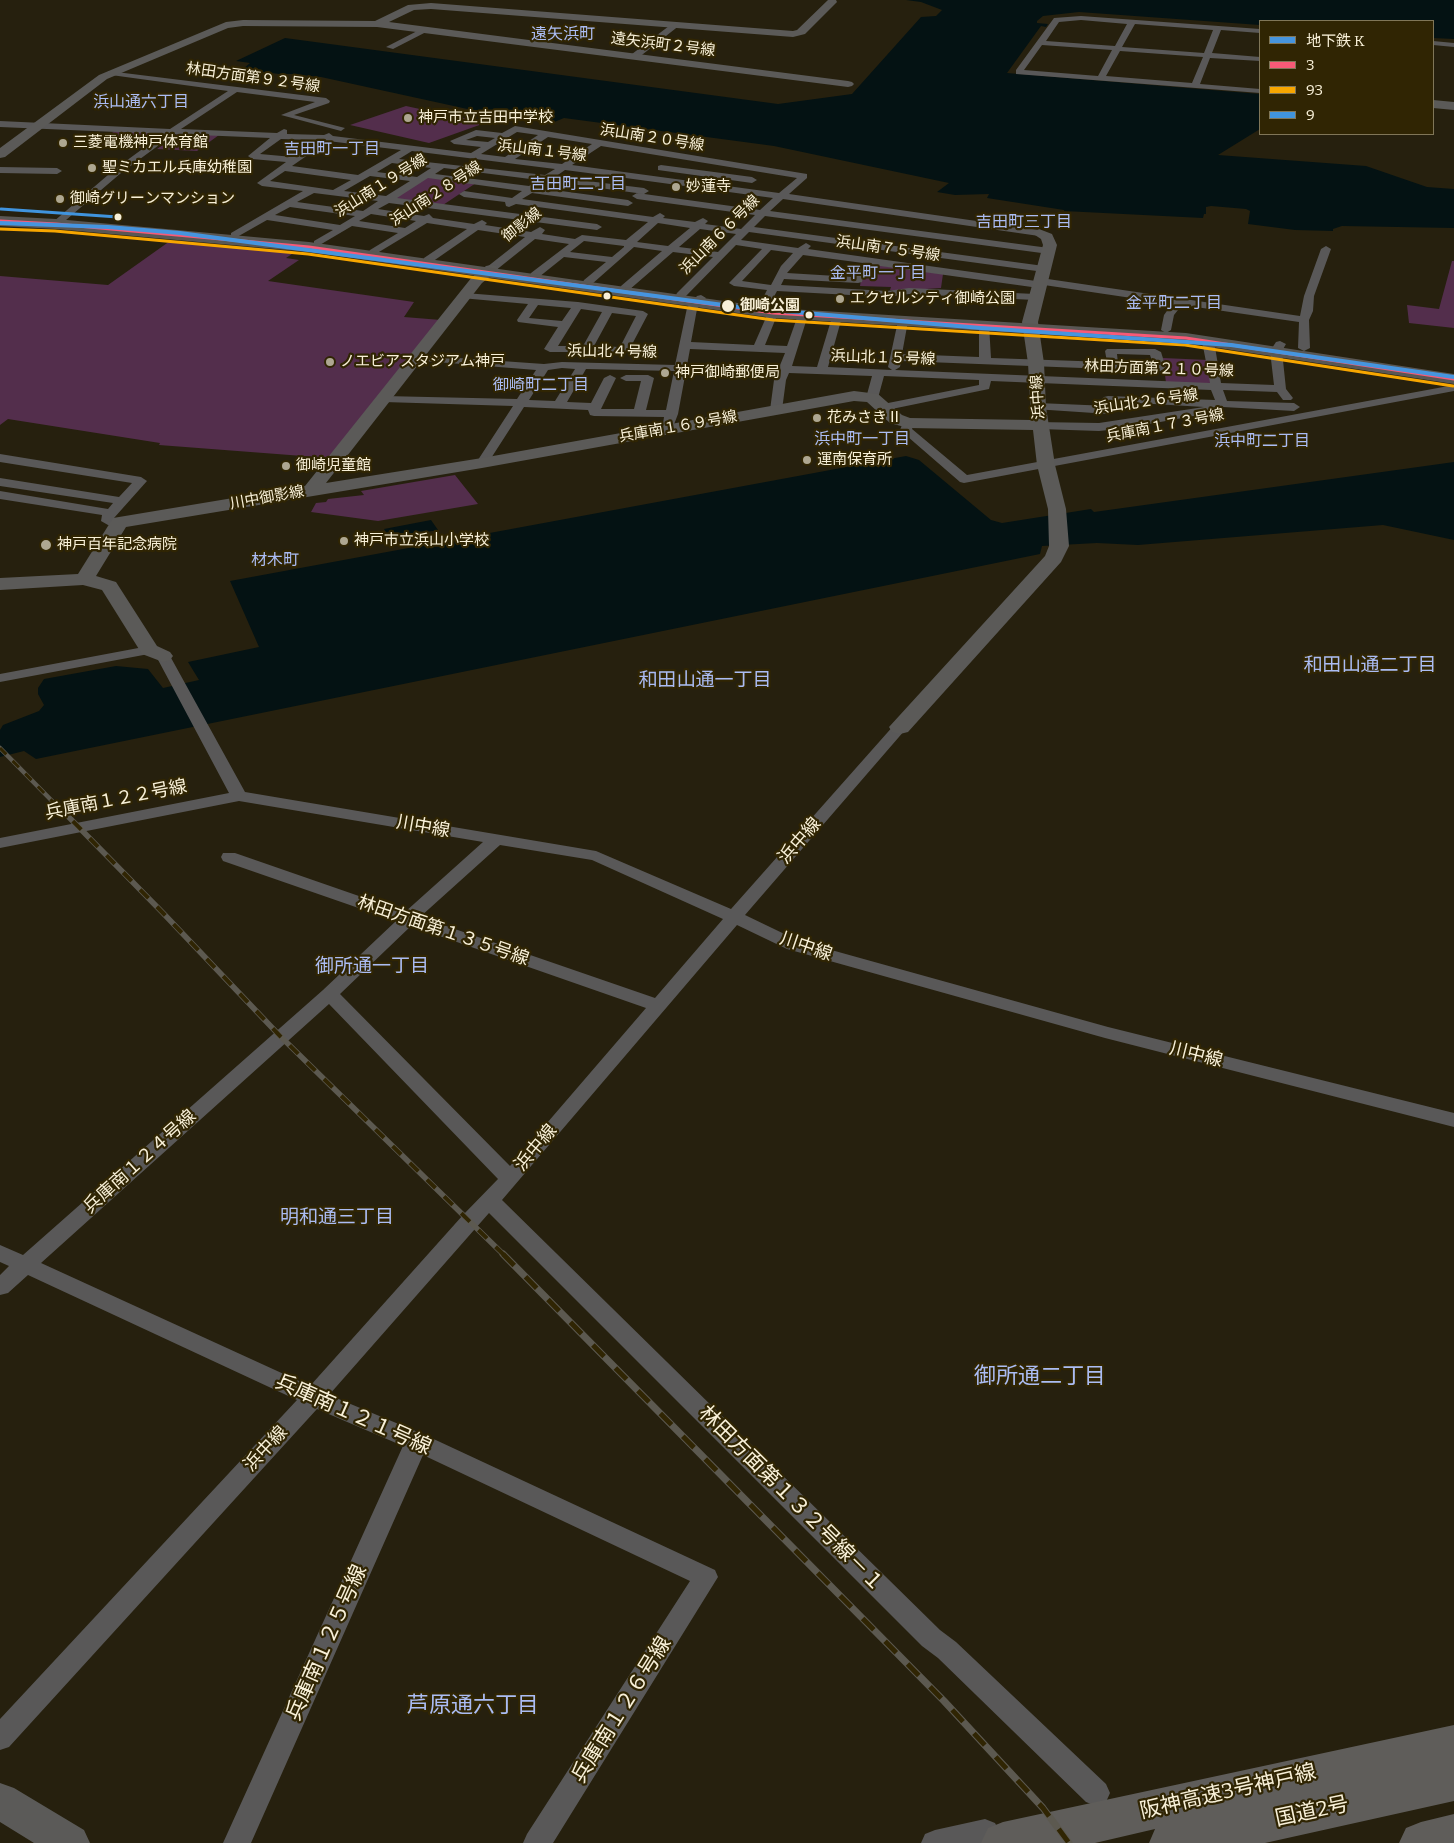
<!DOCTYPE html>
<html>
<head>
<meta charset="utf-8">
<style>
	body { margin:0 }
	#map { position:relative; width:1454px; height:1843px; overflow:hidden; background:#26200e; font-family:Bitter,"Noto Sans JP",serif }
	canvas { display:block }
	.legend { position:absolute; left:1259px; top:20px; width:175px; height:115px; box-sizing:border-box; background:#302503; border:1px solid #807658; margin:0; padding:6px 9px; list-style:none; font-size:15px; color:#f8f0d8 }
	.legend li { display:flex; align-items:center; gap:10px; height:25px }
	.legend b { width:25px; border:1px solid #807658 }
</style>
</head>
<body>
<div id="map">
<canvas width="1454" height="1843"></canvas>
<ul class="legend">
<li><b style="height:6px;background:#4695df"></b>地下鉄 K</li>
<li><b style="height:6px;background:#f75a77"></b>3</li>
<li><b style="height:6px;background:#f7a600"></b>93</li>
<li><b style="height:6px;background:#4094de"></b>9</li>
</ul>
</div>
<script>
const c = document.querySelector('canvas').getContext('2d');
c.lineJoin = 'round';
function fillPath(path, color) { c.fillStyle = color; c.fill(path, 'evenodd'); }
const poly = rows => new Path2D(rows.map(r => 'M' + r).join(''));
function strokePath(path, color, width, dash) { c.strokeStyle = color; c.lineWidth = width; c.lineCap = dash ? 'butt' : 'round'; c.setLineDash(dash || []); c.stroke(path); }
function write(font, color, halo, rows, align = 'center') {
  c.font = font + ' Bitter,"Noto Sans JP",serif'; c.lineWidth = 4.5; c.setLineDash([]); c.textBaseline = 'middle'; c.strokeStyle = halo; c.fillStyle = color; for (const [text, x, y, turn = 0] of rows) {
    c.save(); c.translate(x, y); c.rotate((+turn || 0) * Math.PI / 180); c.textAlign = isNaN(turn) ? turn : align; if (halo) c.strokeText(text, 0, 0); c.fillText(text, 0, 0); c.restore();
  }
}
fillPath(poly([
	[406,106,485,123,429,143,350,125],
	[116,130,166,132,144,148,97,144],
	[180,132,219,135,197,151,157,149],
	[429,176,476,183,443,205,393,199],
	[170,241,295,252,286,258,299,260,268,281,414,302,404,317,441,320,329,458,159,445,160,443,8,419,0,425,0,276,108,285],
	[1452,261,1454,261,1454,328,1409,323,1407,305,1439,309],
	[871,264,943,274,941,288,895,291,890,290,891,287,860,286,862,273],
	[1163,358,1208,360,1213,385,1166,383],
	[455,475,478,504,378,521,311,512,316,503,326,502,328,499,364,495,361,491]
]), '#532e4c');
fillPath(poly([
	[906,0,1454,0,1454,39,1433,38,1433,21,1260,21,1260,25,1079,12,1043,16,1037,21,1037,23,1048,24,1046,27,1041,26,1007,73,1260,94,1260,129,1218,155,1366,166,1427,187,1454,189,1454,228,1342,226,1333,229,1333,231,1295,230,1248,224,1250,211,1246,209,1211,206,1206,207,1206,214,1204,214,1203,218,1064,211,1064,210,987,198,989,194,955,195,937,192,949,183,774,146,564,118,552,123,511,115,504,117,321,77,293,74,279,74,243,69,250,63,236,61,285,38,778,104,852,94,921,17,936,16,942,10,921,2],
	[906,456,919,460,991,520,1002,523,1091,509,1094,512,1454,462,1454,540,1383,525,1138,545,1097,543,1042,546,1040,554,36,759,24,751,0,757,0,730,3,725,39,711,44,705,38,694,38,688,44,679,116,666,148,669,163,688,199,680,188,662,259,647,230,581],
	[431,520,438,530,390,538,384,529]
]), '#041213');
fillPath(poly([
	[1081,16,1260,29,1260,33,1221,30,1212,53,1260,57,1260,61,1210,58,1200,84,1260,89,1260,93,1016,74,1016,70,1054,18,1081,16],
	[1081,20,1127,24,1115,46,1046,41,1059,22,1081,20],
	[1135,24,1213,30,1204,53,1122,47,1135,24],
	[1042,45,1112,50,1098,76,1024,70,1042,45],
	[1120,51,1203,57,1192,83,1106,76,1120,51],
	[673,23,680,25,638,58,632,58,632,54,673,23],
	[423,28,430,30,393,49,386,47,423,28],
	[1433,41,1454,43,1454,47,1433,45,1433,41],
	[108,71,326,98,330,101,329,103,294,115,345,128,341,131,281,115,315,102,237,92,181,129,277,133,284,129,287,130,287,134,324,135,329,133,333,136,471,153,481,147,454,144,450,141,476,130,502,133,515,126,807,174,807,178,789,194,1039,230,1044,233,1039,236,783,199,770,211,1049,248,1054,251,1049,254,765,216,754,227,1044,266,1049,269,1044,272,749,232,741,240,798,248,806,243,811,246,808,249,1036,281,1041,278,1300,316,1304,296,1321,249,1326,246,1331,249,1314,296,1313,311,1309,320,1310,348,1304,351,1298,348,1299,322,1182,305,1174,315,1171,330,1166,333,1161,330,1164,315,1172,304,1044,285,1039,288,873,265,864,273,862,282,858,283,784,279,781,285,887,291,909,288,1035,294,1040,297,1035,300,909,294,887,297,777,291,768,308,764,309,759,306,767,290,734,286,729,283,762,249,736,245,685,297,681,298,676,295,677,293,713,257,673,252,629,290,625,291,620,288,621,286,662,251,634,247,592,284,588,285,583,282,584,280,606,262,564,257,539,277,531,277,530,275,531,273,569,244,535,239,495,271,487,271,487,267,525,237,478,230,432,262,424,262,424,258,467,229,427,223,374,255,369,252,370,250,398,233,352,226,318,246,314,245,314,241,333,230,267,220,237,237,231,237,231,233,303,191,262,186,257,183,286,162,252,159,248,156,270,138,174,134,121,173,59,226,53,226,53,222,115,169,163,134,0,127,0,121,170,129,228,91,111,75,108,75,108,71],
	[517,132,538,135,505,157,481,154,517,132],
	[477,136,495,138,488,142,466,140,477,136],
	[548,137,592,144,562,164,515,159,548,137],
	[281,139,317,140,293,157,260,154,281,139],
	[328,141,401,150,358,175,292,166,328,141],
	[601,146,797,178,779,193,572,165,601,146],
	[412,151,555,169,545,175,399,159,412,151],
	[392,163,431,168,417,177,377,172,392,163],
	[444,168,538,180,529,186,435,174,444,168],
	[565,170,611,176,773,198,760,210,637,193,632,196,637,199,755,215,741,229,705,224,708,221,703,218,695,222,663,218,665,216,660,213,653,217,522,199,532,193,628,206,633,203,628,200,539,188,548,181,644,194,649,191,644,188,555,177,565,170],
	[285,171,351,180,333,190,270,181,285,171],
	[370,176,410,181,386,196,344,191,370,176],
	[428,178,522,191,512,198,464,191,459,194,464,197,505,202,506,206,509,207,516,204,648,222,626,240,582,235,575,239,542,234,545,230,540,227,531,232,485,225,487,223,482,220,474,224,433,218,429,214,424,216,378,209,389,203,597,230,602,227,597,224,397,198,428,178],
	[314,193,378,201,363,211,297,202,314,193],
	[290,207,355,216,340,225,275,215,290,207],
	[371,214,416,221,405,228,359,221,371,214],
	[658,223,690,228,668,246,637,242,658,223],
	[700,229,736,234,718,252,679,247,700,229],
	[584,241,624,246,624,247,612,257,570,252,584,241],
	[771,250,793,253,781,266,771,285,742,281,771,250],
	[803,255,863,263,855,270,853,277,787,273,803,255],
	[661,165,752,177,757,180,752,183,658,170,658,166,661,165],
	[0,167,57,168,62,171,57,174,0,173,0,167],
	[465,293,578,302,643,311,648,314,628,352,550,352,544,349,558,327,518,322,517,320,528,304,461,298,460,296,461,294,465,293],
	[538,305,571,308,562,321,529,318,538,305],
	[581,309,602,312,583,346,558,346,581,309],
	[612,313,636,316,620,347,594,346,612,313],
	[701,295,706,298,697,309,691,342,754,345,768,313,773,310,778,313,765,345,787,346,798,315,799,313,807,313,808,315,792,366,817,367,832,317,837,314,842,317,828,367,892,370,888,367,898,321,903,318,908,321,902,354,979,357,979,325,984,322,989,325,991,358,1107,362,1105,351,1107,349,1155,349,1161,352,1166,368,1160,371,901,361,900,367,895,370,1210,383,1202,341,1208,338,1214,341,1221,383,1274,385,1270,351,1276,342,1280,341,1286,344,1282,351,1286,389,1293,398,1291,400,1283,400,1277,392,1223,390,1227,401,1294,403,1300,407,1294,411,1223,407,1210,413,1127,428,1099,431,1040,429,1036,428,1034,425,1036,422,1099,423,1204,407,1104,401,1102,399,1104,397,1108,396,1215,400,1211,390,991,381,989,389,882,411,878,409,876,407,878,405,979,385,979,380,884,376,878,398,872,401,866,398,872,376,789,373,786,380,782,410,776,414,770,410,774,380,785,353,690,349,678,414,673,427,665,427,663,424,664,417,594,416,590,415,588,410,524,407,486,466,482,467,476,463,513,406,384,402,378,399,384,396,517,399,536,370,412,360,410,358,412,356,416,355,544,364,562,362,675,365,687,308,697,296,701,295],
	[1117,354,1150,355,1153,364,1118,363,1117,354],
	[562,368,575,369,555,401,529,400,548,370,562,368],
	[586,369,674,371,666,410,646,410,654,378,648,375,626,375,620,378,626,381,641,381,634,409,601,409,616,378,610,375,604,378,591,403,567,402,586,369],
	[1454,385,1454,391,964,483,960,482,900,430,904,420,912,420,914,423,912,429,967,475,1454,385],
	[1038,403,1109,406,1115,410,1109,414,1034,409,1032,407,1034,405,1038,403],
	[0,454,141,477,147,481,114,518,125,519,127,522,125,525,108,525,101,521,102,515,0,499,0,491,108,509,113,503,0,486,0,478,119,497,132,483,0,462,0,454],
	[149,646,154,647,156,650,154,653,0,682,0,674,149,646],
	[163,652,168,653,170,656,245,792,596,851,731,909,895,724,905,724,908,727,905,730,745,915,799,941,1108,1027,1454,1113,1454,1127,1105,1038,787,949,737,925,502,1200,940,1630,956,1642,1106,1784,1110,1793,1106,1802,1096,1806,1086,1802,938,1658,922,1646,489,1213,329,1395,425,1435,715,1570,718,1577,553,1843,523,1843,527,1834,690,1581,423,1455,251,1843,223,1843,403,1446,317,1409,9,1747,0,1750,0,1719,297,1400,28,1275,8,1293,0,1295,0,1275,9,1266,0,1262,0,1245,23,1255,323,990,396,921,223,861,221,857,223,853,235,853,405,912,483,842,239,801,0,848,0,838,229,793,156,656,158,653,163,652],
	[500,845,592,860,723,919,655,998,420,917,500,845],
	[411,926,646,1008,510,1166,340,994,411,926],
	[329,1004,498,1179,463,1215,310,1386,41,1263,329,1004],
	[985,1819,995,1823,1006,1843,921,1843,925,1834,935,1830,985,1819]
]), '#595858');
fillPath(poly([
	[828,0,836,0,837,2,805,34,793,37,431,9,414,10,389,22,848,81,852,82,854,84,852,86,848,87,377,27,243,26,228,28,107,79,5,157,0,158,0,148,99,75,226,22,243,20,375,21,408,5,431,3,793,31,797,30,828,0],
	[1433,100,1454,102,1454,110,1433,108,1433,100],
	[1039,229,1052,234,1057,245,1038,322,1044,363,1046,407,1055,465,1066,509,1069,546,1061,562,908,732,900,734,892,732,889,727,1045,556,1049,546,1048,509,1037,465,1033,430,908,428,890,423,867,402,854,401,482,468,126,527,96,576,116,582,157,646,170,652,173,656,170,660,163,662,142,654,102,590,83,585,0,590,0,578,78,574,113,518,305,486,472,277,486,266,491,265,496,266,498,269,496,272,482,283,326,483,482,458,854,391,878,394,902,415,910,418,1031,420,1028,363,1022,322,1043,245,1041,239,1032,233,1039,229],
	[0,1783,14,1788,84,1830,90,1843,34,1843,0,1822,0,1783]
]), '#5b5a58');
fillPath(poly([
	[0,216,56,219,309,242,773,308,1186,333,1454,374,1454,384,1186,343,773,318,309,252,56,229,0,226,0,216]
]), '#595754');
fillPath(poly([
	[1454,1725,1454,1801,1265,1843,1149,1843,1155,1829,1095,1843,981,1843,988,1828,1003,1822,1454,1725],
	[1454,1814,1454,1843,1399,1843,1406,1828,1421,1822,1454,1814]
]), '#5f5d5a');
const railFar2 = poly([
	[0,748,57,806]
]);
const railFar1 = poly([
	[56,804,163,913,280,1036,504,1255]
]);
const rail = poly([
	[503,1254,944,1701,1043,1808,1069,1843]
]);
strokePath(railFar2, '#5c5950', 4.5);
strokePath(railFar1, '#5c5950', 5.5);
strokePath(rail, '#5c5950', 7);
strokePath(railFar2, '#302503', 3, [9]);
strokePath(railFar1, '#302503', 4, [12]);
strokePath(rail, '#302503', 5, [16]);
strokePath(poly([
	[0,221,56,224,309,247,773,313,1186,338,1454,379]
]), '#f75a77', 3);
strokePath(poly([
	[0,229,55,231,308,254,773,320,1185,345,1453,386]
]), '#f7a600', 3);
strokePath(poly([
	[1,209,118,217]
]), '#4094de', 3);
strokePath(poly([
	[0,223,108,227,180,233,746,308,981,328,1231,345,1454,377]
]), '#4695df', 4);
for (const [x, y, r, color] of [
	[408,118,5,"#aea791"],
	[63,143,5,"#aea791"],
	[92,168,5,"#aea791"],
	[676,187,5,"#aea791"],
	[60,199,5,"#aea791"],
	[118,217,4.5,"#f8f0d8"],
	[607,296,4.5,"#f8f0d8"],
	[840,299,5,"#aea791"],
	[728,306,7,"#f8f0d8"],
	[809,315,4.5,"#f8f0d8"],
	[330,362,5,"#aea791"],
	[665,373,5,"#aea791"],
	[817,418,5,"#aea791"],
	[807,460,5,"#aea791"],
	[286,466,5,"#aea791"],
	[344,541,5,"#aea791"],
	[46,545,6,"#aea791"]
]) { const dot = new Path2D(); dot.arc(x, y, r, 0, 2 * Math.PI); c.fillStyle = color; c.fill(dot); strokePath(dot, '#302503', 2); }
write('15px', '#f8f0d8', '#302503', [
	["遠矢浜町２号線",663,45,7],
	["林田方面第９２号線",253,78,8],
	["浜山南２０号線",652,138,9],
	["浜山南１号線",542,151,7],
	["浜山南１９号線",381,186,-32],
	["浜山南２８号線",436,194,-33],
	["御影線",522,225,-38],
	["浜山南６６号線",720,235,-45],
	["浜山南７５号線",888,249,8],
	["浜山北４号線",612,352,1],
	["浜山北１５号線",883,358,2],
	["林田方面第２１０号線",1159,369,2],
	["浜中線",1038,397,-94],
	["浜山北２６号線",1146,402,-8],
	["兵庫南１７３号線",1165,426,-11],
	["兵庫南１６９号線",678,427,-10],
	["川中御影線",267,498,-10]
]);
write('15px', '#f8f0d8', '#302503', [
	["神戸市立吉田中学校",418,118],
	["三菱電機神戸体育館",73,143],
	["聖ミカエル兵庫幼稚園",102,168],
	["妙蓮寺",686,187],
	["御崎グリーンマンション",70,199],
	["エクセルシティ御崎公園",850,299],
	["ノエビアスタジアム神戸",340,362],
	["神戸御崎郵便局",675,373],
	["花みさきⅡ",827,418],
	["運南保育所",817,460],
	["御崎児童館",296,466],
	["神戸市立浜山小学校",354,541],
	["神戸百年記念病院",57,545]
], 'left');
write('bold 15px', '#f8f0d8', '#302503', [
	["御崎公園",740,306]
], 'left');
write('16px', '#abbcf3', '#302503', [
	["遠矢浜町",563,35],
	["浜山通六丁目",141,103],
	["吉田町一丁目",332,150],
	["吉田町二丁目",578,185],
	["吉田町三丁目",1024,223],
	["金平町一丁目",878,274],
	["金平町二丁目",1174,304],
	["御崎町二丁目",541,386],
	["浜中町一丁目",862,440],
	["浜中町二丁目",1262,442],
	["材木町",275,561]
]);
write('18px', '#f8f0d8', '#302503', [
	["兵庫南１２２号線",116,800,-11],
	["川中線",423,827,10],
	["浜中線",800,841,-49],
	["林田方面第１３５号線",443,931,19],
	["川中線",806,947,19],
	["川中線",1196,1055,14],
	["浜中線",536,1148,-50],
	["兵庫南１２４号線",140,1162,-42],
	["浜中線",266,1449,-47]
]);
write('19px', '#abbcf3', '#302503', [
	["和田山通二丁目",1370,666],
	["和田山通一丁目",705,681],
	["御所通一丁目",372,967],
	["明和通三丁目",337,1218]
]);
write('21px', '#f8f0d8', '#302503', [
	["兵庫南１２１号線",353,1415,24],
	["林田方面第１３２号線－１",791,1499,45],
	["兵庫南１２５号線",327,1643,-66],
	["兵庫南１２６号線",622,1710,-58],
	["阪神高速3号神戸線",1228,1792,-13],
	["国道2号",1312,1812,-12]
]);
write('22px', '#abbcf3', '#302503', [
	["御所通二丁目",1040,1377],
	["芦原通六丁目",473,1706]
]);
</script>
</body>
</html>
